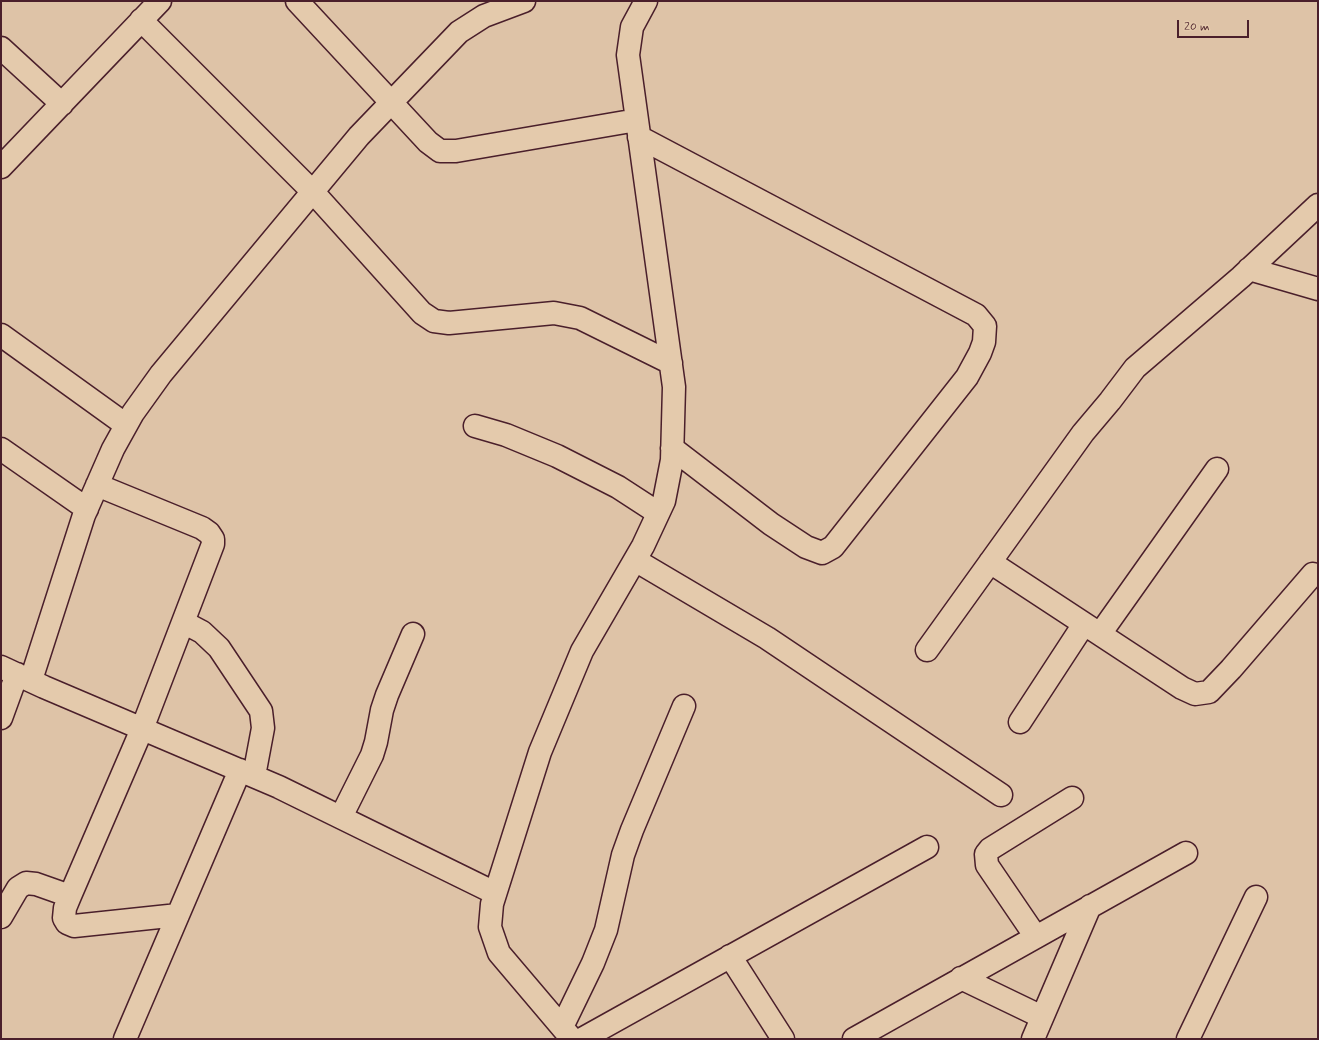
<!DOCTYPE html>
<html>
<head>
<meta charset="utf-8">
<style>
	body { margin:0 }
	#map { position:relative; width:1319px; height:1040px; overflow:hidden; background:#dec3a7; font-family:Mynerve,sans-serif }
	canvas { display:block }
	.frame { position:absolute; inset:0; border:2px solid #4a1f2b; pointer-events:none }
	.scale { position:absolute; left:1177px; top:20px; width:72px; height:18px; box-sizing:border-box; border:2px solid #4a1f2b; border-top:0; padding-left:5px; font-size:12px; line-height:14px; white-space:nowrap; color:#4a1f2b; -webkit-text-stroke:3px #e4caac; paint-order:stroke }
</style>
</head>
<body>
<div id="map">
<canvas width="1319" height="1040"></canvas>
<div class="frame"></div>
<div class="scale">20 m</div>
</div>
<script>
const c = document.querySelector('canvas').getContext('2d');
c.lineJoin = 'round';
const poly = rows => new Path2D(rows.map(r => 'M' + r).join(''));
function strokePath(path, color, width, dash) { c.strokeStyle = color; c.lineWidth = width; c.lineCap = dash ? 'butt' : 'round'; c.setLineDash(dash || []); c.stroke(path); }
const minor = poly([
	[297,1,428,142,440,151,456,151,637,120],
	[141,20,313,192,422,313,434,321,449,323,554,313,580,318,671,363],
	[1,48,62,104],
	[639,137,976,315,985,326,984,342,980,353,967,377,833,547,822,553,806,547,771,524,672,448],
	[1,167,160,1],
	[1249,269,1318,289],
	[1,335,126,425],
	[475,426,506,435,557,456,618,487,658,513],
	[1,449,87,509],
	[97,485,202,528,209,533,213,539,213,544,142,729,70,896,65,908,64,918,67,923,74,926,178,915],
	[635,560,767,638,1001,795],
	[990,562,1182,688,1195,694,1209,692,1231,669,1313,574],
	[183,622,202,632,219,648,261,711,263,728,254,776],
	[1100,634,1217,469],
	[927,650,1083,433,1110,401,1135,368,1241,277,1318,205],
	[1,667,44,687,279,787,495,893],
	[31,680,84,515,113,449,133,413,161,374,359,136,459,32,484,16,524,1],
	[1,718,17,674],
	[1020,722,1084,624],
	[341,817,372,755,376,742,382,710,387,695,413,634],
	[1,917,18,888,26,883,36,884,70,896],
	[1036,937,987,865,986,854,990,849,1072,798],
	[730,956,783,1039],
	[961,978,1042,1017],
	[562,1027,593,963,606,930,623,855,632,830,684,706],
	[125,1039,240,770],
	[572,1039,499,953,490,927,492,904,540,752,582,651,643,546,664,501,672,460,674,387,628,55,632,27,646,1],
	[582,1039,927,847],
	[854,1039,1186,853],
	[1033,1039,1090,906],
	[1188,1039,1256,897]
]);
strokePath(minor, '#4a1f2b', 25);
strokePath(minor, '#e4caac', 22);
</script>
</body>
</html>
